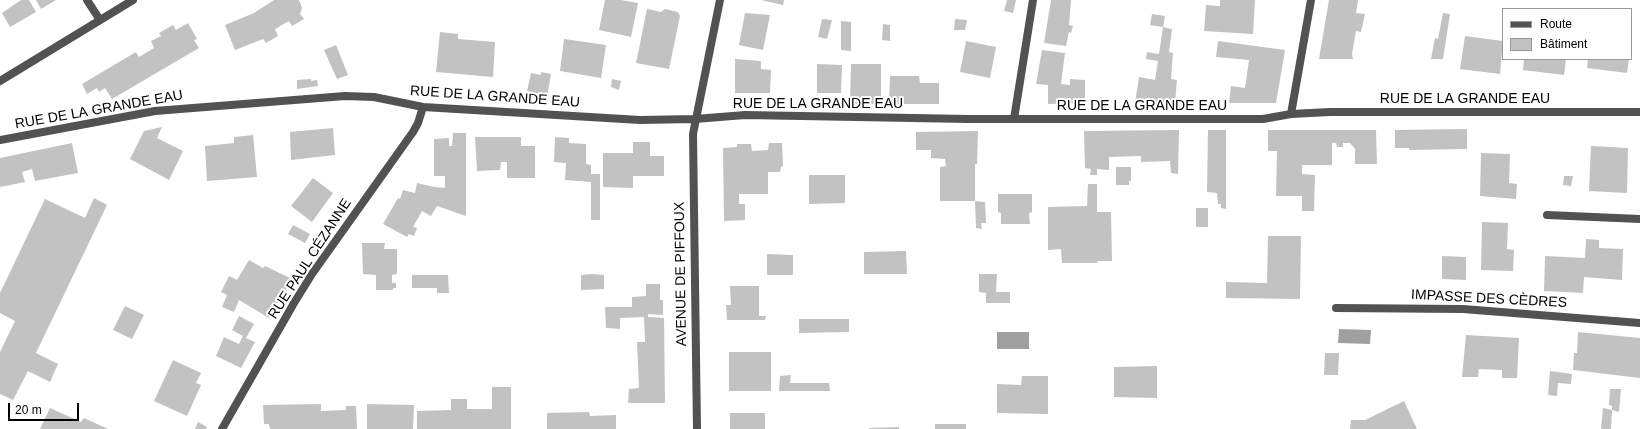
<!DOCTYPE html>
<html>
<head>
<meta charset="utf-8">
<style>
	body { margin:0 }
	#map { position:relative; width:1640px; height:429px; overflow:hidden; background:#fff; font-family:Helvetica,sans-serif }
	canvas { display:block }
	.legend { position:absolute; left:1502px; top:8px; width:130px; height:52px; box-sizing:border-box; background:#fff; border:1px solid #999; margin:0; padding:5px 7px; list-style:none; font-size:12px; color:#000 }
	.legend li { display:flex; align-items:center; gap:8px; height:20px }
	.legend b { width:20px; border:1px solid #999 }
	.scale { position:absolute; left:8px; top:403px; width:71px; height:18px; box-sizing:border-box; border:2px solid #000; border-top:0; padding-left:5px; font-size:12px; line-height:14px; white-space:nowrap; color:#000; -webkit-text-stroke:3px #fff; paint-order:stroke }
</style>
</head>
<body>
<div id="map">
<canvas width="1640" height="429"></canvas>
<ul class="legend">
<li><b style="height:5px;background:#525252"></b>Route</li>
<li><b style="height:11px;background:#c2c2c2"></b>Bâtiment</li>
</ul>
<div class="scale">20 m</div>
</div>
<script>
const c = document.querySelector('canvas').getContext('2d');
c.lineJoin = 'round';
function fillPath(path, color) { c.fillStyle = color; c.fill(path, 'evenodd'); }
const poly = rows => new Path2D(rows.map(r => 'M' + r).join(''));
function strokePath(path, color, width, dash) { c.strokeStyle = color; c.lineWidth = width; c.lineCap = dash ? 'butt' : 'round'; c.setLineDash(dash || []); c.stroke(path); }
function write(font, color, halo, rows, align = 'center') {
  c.font = font + ' Helvetica,sans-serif'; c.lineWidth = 4; c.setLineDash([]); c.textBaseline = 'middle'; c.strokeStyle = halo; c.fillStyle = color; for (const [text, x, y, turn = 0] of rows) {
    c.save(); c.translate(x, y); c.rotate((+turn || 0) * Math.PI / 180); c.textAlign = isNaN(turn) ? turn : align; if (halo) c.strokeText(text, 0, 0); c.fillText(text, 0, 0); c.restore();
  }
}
fillPath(poly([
	[1339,329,1371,330,1370,344,1338,343],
	[997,332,1029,332,1029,349,997,349]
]), '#a0a0a0');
fillPath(poly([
	[21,0,29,0,36,12,10,27,2,13],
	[36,0,56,0,41,9],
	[274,0,299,0,302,8,300,14,304,19,292,26,289,21,275,29,278,36,266,43,263,39,235,50,225,25,254,13],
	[605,0,621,0,638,3,631,37,599,30],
	[761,0,784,0,783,5],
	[1007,0,1016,0,1013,13,1004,11],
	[1051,0,1071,0,1069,25,1073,26,1071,33,1069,32,1066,46,1044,43],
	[1220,0,1255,0,1253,34,1204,31,1206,5,1220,6],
	[1329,0,1358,0,1356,13,1365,14,1361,32,1356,31,1352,54,1353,59,1319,59],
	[647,9,661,12,665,9,678,12,680,16,669,69,636,63],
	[745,13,770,15,763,50,739,45],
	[1443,13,1450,14,1443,59,1431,59,1435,38,1438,39],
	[1152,14,1165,16,1163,27,1150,25],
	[822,19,832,20,827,39,818,37],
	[955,19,967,20,965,30,954,30],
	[841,21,851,22,851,51,841,50],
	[188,23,197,39,194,40,199,48,112,99,105,88,99,92,97,88,87,94,82,84,136,52,139,57,154,48,151,41,161,36,159,33,173,25,176,30],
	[883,24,890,25,890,41,882,40],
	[1163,27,1172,29,1169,52,1173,53,1171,79,1177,80,1175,103,1135,103,1139,77,1155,80,1158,61,1146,59,1147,52,1159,54],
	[440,32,458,34,458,39,495,42,493,77,436,72],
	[1465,36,1503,41,1500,74,1460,69],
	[564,39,606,45,601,78,560,71],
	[966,41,996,47,990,78,960,72],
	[1218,41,1285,50,1276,103,1229,103,1231,86,1245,88,1249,60,1216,57],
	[336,45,348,75,337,79,324,50],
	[1042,50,1065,53,1061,84,1070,85,1070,79,1085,80,1085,103,1048,104,1048,85,1036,84],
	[735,59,761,61,761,69,771,70,770,93,735,93],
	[1524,59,1566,59,1564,75,1523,70],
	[1588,59,1629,59,1627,73,1587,68],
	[817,64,842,65,841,93,817,93],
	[851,64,881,64,881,104,850,104],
	[541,72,551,74,547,97,536,96,536,93,527,91,531,73,541,75],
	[890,76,919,76,920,83,939,83,939,104,889,104],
	[311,79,311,81,317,80,318,86,297,89,297,80],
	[612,79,621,81,619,90,611,87],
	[162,127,157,138,183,151,169,180,130,159,144,131],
	[333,128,335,155,291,160,290,132],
	[1467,129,1467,149,1409,150,1409,148,1395,148,1395,130],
	[1179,130,1178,174,1171,173,1170,161,1141,162,1141,156,1109,157,1109,170,1097,169,1097,175,1090,175,1091,169,1085,168,1084,131],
	[1208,130,1226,130,1226,209,1221,208,1221,204,1218,204,1217,193,1207,192],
	[1268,130,1376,130,1377,164,1355,164,1355,149,1350,143,1343,143,1343,147,1337,147,1336,143,1332,143,1332,165,1302,165,1302,174,1315,175,1314,211,1302,211,1302,196,1276,196,1277,151,1268,151],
	[978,131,977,164,975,164,975,201,940,201,940,167,946,166,945,159,931,158,931,150,916,150,916,132],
	[453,133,466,133,466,216,437,206,431,216,422,211,413,227,417,228,414,236,409,234,407,237,383,224,398,198,400,199,403,190,415,193,417,183,434,187,445,188,445,176,434,176,434,139,449,138,449,146,452,146],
	[253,135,257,177,207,181,205,146,234,143,234,137],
	[475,137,521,137,521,146,535,146,535,178,507,178,507,162,501,162,500,170,477,171],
	[555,137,569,138,569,143,586,144,586,164,591,165,591,174,600,174,600,220,591,220,591,182,565,180,566,163,554,162],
	[633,142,650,142,650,156,664,156,664,176,633,176,633,188,603,187,603,153,633,153],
	[72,143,78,173,35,181,32,169,22,172,25,182,0,187,0,158],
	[769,143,782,143,783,166,781,167,780,172,768,172,768,194,739,194,739,204,745,204,745,220,724,221,723,148,737,147,737,144,751,144,752,151,768,150],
	[1591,146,1628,148,1627,193,1589,191],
	[1481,153,1510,154,1509,183,1517,184,1516,199,1480,196],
	[1116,167,1131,167,1131,181,1129,181,1129,185,1116,185],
	[809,175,845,175,845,203,809,204],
	[1564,176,1573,176,1571,186,1563,185],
	[313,178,333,193,312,222,291,206],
	[1088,184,1097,184,1097,212,1111,212,1112,261,1098,261,1097,263,1062,263,1061,249,1048,250,1048,207,1087,206],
	[998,194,1032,194,1032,212,1029,213,1030,224,1001,224,1001,213,998,212],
	[94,198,107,205,36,353,58,364,50,382,28,371,13,400,0,394,0,352,15,321,0,313,0,293,45,199,85,218],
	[975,201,985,202,986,223,981,223,982,229,976,228],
	[1196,208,1208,208,1208,227,1196,227],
	[1482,222,1508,223,1507,249,1514,250,1513,271,1481,270],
	[293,225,310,234,305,243,288,234],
	[1268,236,1301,236,1300,299,1226,298,1226,282,1267,283],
	[1586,239,1599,240,1599,248,1623,249,1622,280,1584,277,1583,293,1544,291,1545,256,1585,258],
	[362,243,385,243,384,249,397,249,397,274,392,275,392,283,396,283,396,288,393,288,393,290,376,290,376,275,363,274],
	[906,251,907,274,864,274,864,252],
	[767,254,793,255,793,275,767,275],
	[1442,256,1466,257,1466,280,1442,279],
	[249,260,263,268,265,266,292,279,269,318,239,300,234,312,222,307,227,295,221,292,229,276,237,280],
	[592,274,604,275,604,289,581,290,581,275],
	[979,274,997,274,996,292,1010,292,1010,303,986,303,986,293,979,292],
	[412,275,448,275,449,293,437,293,437,288,412,288],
	[646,284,660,284,660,300,663,300,663,315,648,314,648,317,664,318,665,403,628,403,629,389,639,388,637,342,645,342,644,317,620,318,620,329,606,328,605,307,632,307,632,297,646,296],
	[730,286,759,286,759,316,766,316,765,320,727,320,726,305,731,305],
	[125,306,144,315,132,339,113,330],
	[239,316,254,324,246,338,255,342,241,368,216,356,224,337,239,344,243,336,232,330],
	[799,319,849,319,849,332,799,333],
	[1578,332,1640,338,1640,378,1573,370,1574,353,1577,353],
	[1466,335,1519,338,1517,378,1502,378,1502,370,1479,369,1478,377,1462,377],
	[729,352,771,352,771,391,729,391],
	[1325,353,1339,353,1338,375,1324,375],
	[173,360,201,373,196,383,201,385,187,416,154,401],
	[1157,366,1157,398,1114,397,1114,367],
	[1550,371,1572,374,1571,384,1558,383,1557,396,1548,395],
	[791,375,790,383,829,383,830,391,779,391,780,376],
	[1022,376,1048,376,1048,414,997,413,997,384,1021,385],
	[492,387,511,387,511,429,417,429,417,411,451,410,451,399,467,399,467,409,492,409],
	[1610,389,1621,389,1619,412,1615,411,1612,410,1612,406,1609,405],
	[1404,401,1417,429,1350,429,1351,420,1365,420],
	[321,404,321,411,346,410,346,406,356,406,357,429,270,429,269,424,264,424,263,405],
	[367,404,414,405,413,429,367,429],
	[50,408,81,422,84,418,108,429,40,429],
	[1603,408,1612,410,1611,429,1601,429],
	[589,412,590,416,616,415,616,429,547,429,547,413],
	[730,413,765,413,765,429,730,429],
	[198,422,207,427,206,429,195,429],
	[935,424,966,424,966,429,935,429],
	[899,427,899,429,869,429,869,428]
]), '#c2c2c2');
strokePath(poly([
	[87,0,100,20],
	[1291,114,1311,0],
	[1014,119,1033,0],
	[0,140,155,111,345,96,374,97,423,107,640,120,695,119,745,115,968,119,1263,119,1291,114,1330,112,1640,112],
	[1547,215,1640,219],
	[1336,308,1463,309,1640,323],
	[222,429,294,303,312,274,413,132,418,123,423,107],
	[697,429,693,134,720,0]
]), '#525252', 8);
strokePath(poly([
	[0,81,133,0]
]), '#525252', 8);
write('14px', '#000', '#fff', [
	["RUE DE LA GRANDE EAU",495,97,4],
	["RUE DE LA GRANDE EAU",1465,99],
	["RUE DE LA GRANDE EAU",818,104],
	["RUE DE LA GRANDE EAU",1142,106],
	["RUE DE LA GRANDE EAU",99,110,-10],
	["RUE PAUL CÉZANNE",310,259,-57],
	["AVENUE DE PIFFOUX",681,274,-91],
	["IMPASSE DES CÈDRES",1489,299,3]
]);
</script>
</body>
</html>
